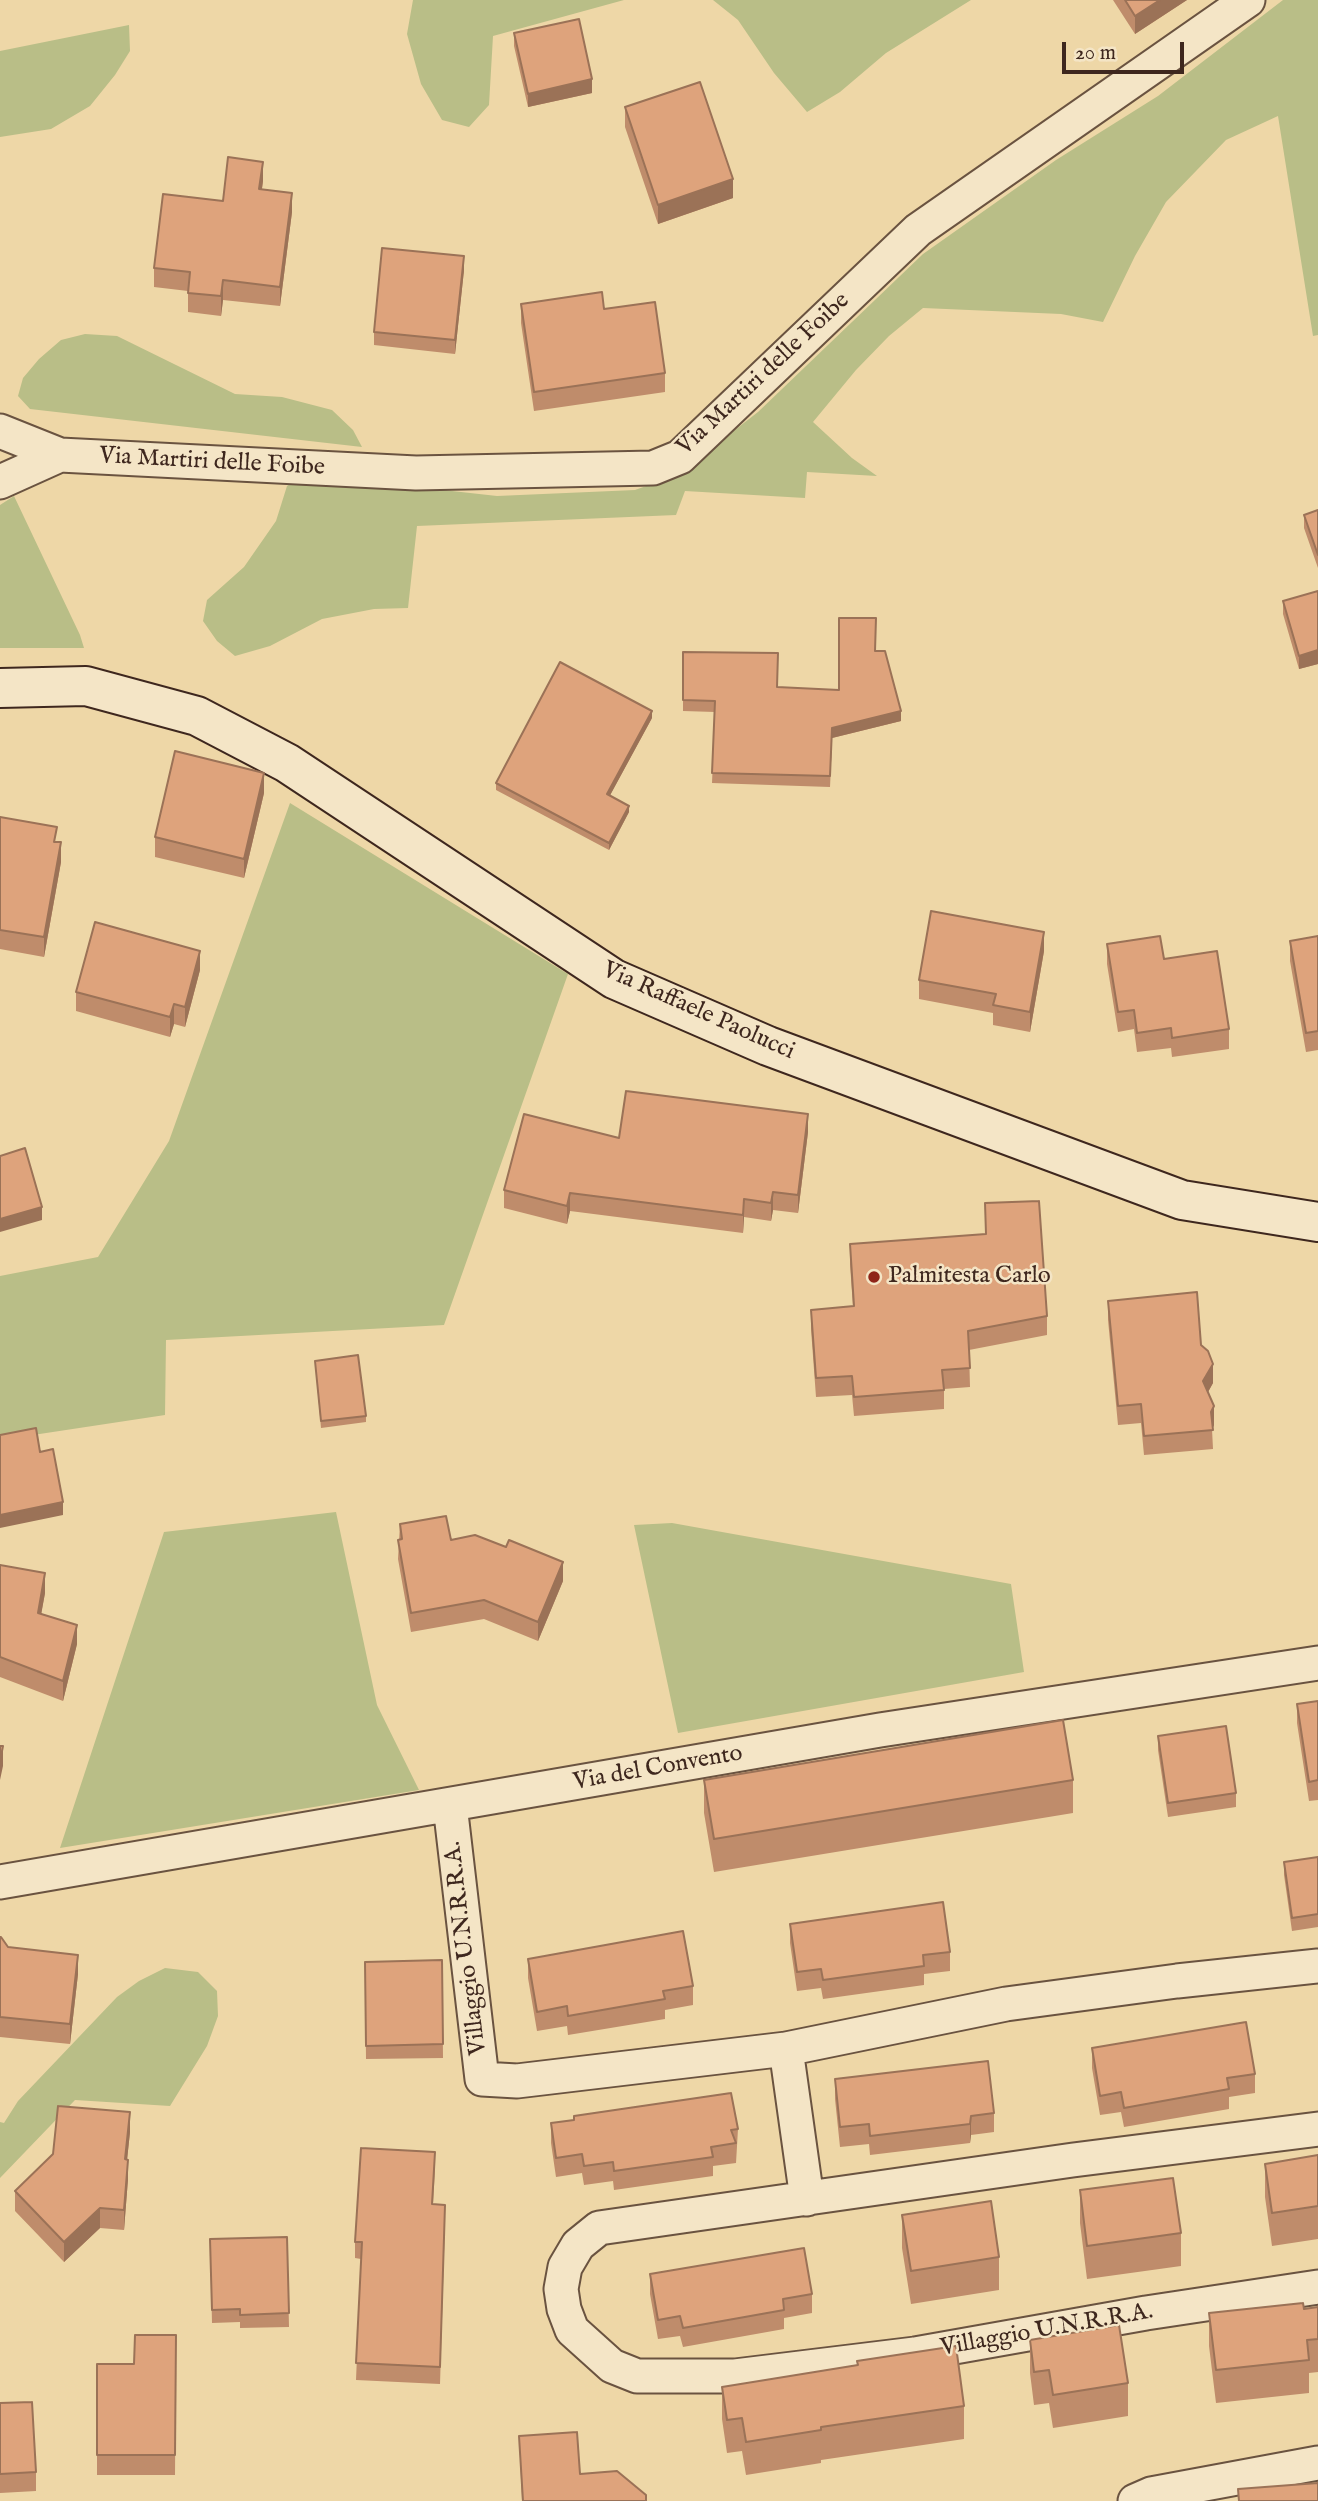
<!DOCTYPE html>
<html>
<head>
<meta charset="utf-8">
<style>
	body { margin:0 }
	#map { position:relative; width:1318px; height:2501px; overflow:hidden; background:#eed7a7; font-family:"IM FELL English",serif }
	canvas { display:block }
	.scale { position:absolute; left:1062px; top:42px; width:122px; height:32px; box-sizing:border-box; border:4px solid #3e271e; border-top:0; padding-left:9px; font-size:21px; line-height:24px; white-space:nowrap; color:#3e271e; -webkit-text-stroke:5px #f4e5c6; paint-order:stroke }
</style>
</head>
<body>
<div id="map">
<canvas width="1318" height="2501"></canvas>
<div class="scale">20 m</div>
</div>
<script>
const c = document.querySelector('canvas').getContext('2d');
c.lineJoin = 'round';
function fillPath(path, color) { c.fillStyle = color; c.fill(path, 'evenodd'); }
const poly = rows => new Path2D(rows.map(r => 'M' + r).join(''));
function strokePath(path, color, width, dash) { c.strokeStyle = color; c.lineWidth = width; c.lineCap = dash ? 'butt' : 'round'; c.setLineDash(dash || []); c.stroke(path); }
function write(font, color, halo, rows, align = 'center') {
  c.font = font + ' "IM FELL English",serif'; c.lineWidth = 5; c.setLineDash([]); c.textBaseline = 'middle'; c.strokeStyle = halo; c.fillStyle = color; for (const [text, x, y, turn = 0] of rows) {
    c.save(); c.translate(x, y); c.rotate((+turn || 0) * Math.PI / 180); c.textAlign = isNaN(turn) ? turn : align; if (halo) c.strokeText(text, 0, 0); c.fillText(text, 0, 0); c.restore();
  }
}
fillPath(poly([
	[413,0,624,0,493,36,489,105,469,127,442,120,421,84,407,34],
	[713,0,971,0,886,53,840,92,807,112,774,73,738,20],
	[1283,0,1318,0,1318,335,1313,336,1278,116,1226,140,1166,202,1135,256,1103,322,1061,314,923,308,889,336,856,370,813,422,852,458,877,476,807,472,805,498,685,491,676,515,417,526,408,608,374,609,322,619,270,646,235,656,217,641,203,621,207,600,244,567,276,521,287,486,300,478,326,477,497,496,635,490,677,475,758,412,923,254,1056,160,1158,96],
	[129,25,130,51,115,75,90,106,51,129,0,137,0,51],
	[85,334,117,336,235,394,282,397,332,410,353,430,362,447,30,409,18,396,23,378,39,359,61,340],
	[14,496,80,635,84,648,0,648,0,505],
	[290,803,568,974,444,1325,166,1340,165,1415,0,1440,0,1276,98,1257,169,1141],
	[336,1512,377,1705,419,1790,60,1848,164,1532],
	[672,1523,1011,1584,1024,1672,678,1733,634,1525],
	[165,1968,198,1972,217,1991,218,2016,207,2046,170,2106,75,2100,0,2178,0,2122,4,2123,18,2101,117,1997,139,1981]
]), '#b9be87');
const street = poly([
	[0,431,60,455],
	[0,482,60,455,416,473,653,468,680,457,918,230,1248,0],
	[450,1805,482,2079,517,2081,786,2049,1006,2004,1177,1981,1318,1966],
	[0,1882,880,1730,1318,1663],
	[786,2049,807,2199],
	[1318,2129,1073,2160,599,2228,578,2245,565,2267,561,2289,564,2309,572,2330,612,2366,637,2376,735,2376,915,2354,1146,2313,1318,2287],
	[1135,2501,1151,2494,1318,2463]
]);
const secondary = poly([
	[0,688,86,686,197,716,287,763,614,979,768,1046,1182,1200,1318,1222]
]);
strokePath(street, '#6a5340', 37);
strokePath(secondary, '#3e271e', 42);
strokePath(street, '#f4e5c6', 33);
strokePath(secondary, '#f4e5c6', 38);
fillPath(poly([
	[1113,0,1187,0,1135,34],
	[514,33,592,93,528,107,514,46],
	[625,107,733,198,658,224,625,127],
	[263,181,262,189,292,212,280,306,223,300,221,316,188,312,188,291,154,287,154,268,223,201],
	[464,270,455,354,374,345,374,332],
	[521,304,604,309,665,373,665,392,534,411,521,323],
	[1318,510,1318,568,1304,528,1304,515],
	[1318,591,1318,664,1299,669,1283,614,1283,601],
	[876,651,901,721,832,738,830,787,712,783,715,712,683,711,683,652,778,687,839,690],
	[652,718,610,795,629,812,609,850,496,790,496,783],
	[264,793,244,878,155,857,155,837],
	[0,817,57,842,61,862,44,957,0,949],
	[1318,936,1318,1050,1306,1052,1290,961,1290,941],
	[1107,944,1164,959,1229,1029,1229,1049,1172,1057,1171,1048,1137,1052,1134,1029,1118,1032,1107,964],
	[1044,951,1030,1032,993,1025,993,1013,919,999,919,980],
	[200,970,185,1027,174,1024,170,1037,76,1011,76,992],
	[808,1132,798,1213,773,1210,771,1221,744,1217,743,1233,570,1211,567,1224,504,1208,504,1190,619,1138],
	[985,1203,1047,1316,1047,1335,969,1350,970,1387,944,1389,944,1409,854,1416,852,1395,816,1397,811,1329,811,1310,853,1307,850,1264,850,1244,986,1234],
	[1108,1301,1201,1345,1213,1383,1208,1392,1214,1425,1212,1429,1213,1449,1144,1455,1141,1423,1118,1425,1108,1320],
	[315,1361,366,1416,366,1422,321,1428],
	[400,1524,451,1540,506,1547,563,1581,538,1641,484,1619,411,1632,398,1559],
	[0,1565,45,1593,41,1614,77,1644,63,1701,0,1677],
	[1318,1701,1318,1800,1309,1801,1297,1723,1297,1704],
	[1158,1736,1236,1793,1236,1807,1168,1817,1158,1750],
	[704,1780,1073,1780,1073,1813,714,1872,704,1813],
	[1318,1857,1318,1927,1292,1931,1284,1875,1284,1862],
	[790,1924,950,1952,950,1971,924,1974,924,1985,823,1999,821,1988,797,1991,790,1943],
	[0,1937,8,1947,78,1974,70,2044,0,2037],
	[528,1959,693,1986,693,2005,665,2010,665,2019,568,2035,567,2026,537,2031,528,1978],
	[442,1960,443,2058,366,2059,365,1962],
	[1092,2048,1255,2074,1255,2093,1229,2097,1229,2109,1124,2127,1121,2112,1100,2115,1092,2068],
	[835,2079,994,2113,994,2132,971,2135,970,2143,870,2155,869,2144,840,2147,835,2099],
	[551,2123,738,2129,736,2163,713,2166,713,2176,614,2190,613,2181,584,2185,582,2173,556,2177,551,2143],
	[130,2132,127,2160,128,2179,124,2230,100,2228,64,2262,15,2211,15,2191],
	[1318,2155,1318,2239,1272,2246,1265,2197,1265,2164],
	[435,2169,433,2204,445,2221,440,2384,356,2380,361,2259,355,2258,355,2242],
	[1080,2190,1181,2233,1181,2266,1087,2279,1080,2223],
	[902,2215,999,2257,999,2290,911,2304,902,2248],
	[287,2237,289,2327,240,2328,240,2322,212,2323,210,2239],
	[650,2274,812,2294,812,2313,784,2318,784,2329,683,2347,680,2336,658,2339,650,2294],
	[1318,2307,1318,2372,1309,2373,1309,2393,1216,2403,1209,2346,1209,2313,1304,2309],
	[176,2335,175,2475,97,2475,97,2364,134,2364],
	[1030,2340,1128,2383,1128,2416,1053,2428,1049,2403,1034,2405,1030,2373],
	[857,2361,964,2406,964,2439,821,2460,821,2463,746,2475,742,2451,727,2453,722,2419,722,2387,857,2366],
	[0,2403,36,2472,36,2491,0,2493],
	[519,2436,580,2474,646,2501,522,2501]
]), '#bf8c6b');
fillPath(poly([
	[1160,0,1187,0,1135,34,1135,16],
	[592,79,592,93,528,107,528,94],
	[263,162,263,181,259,208,259,189],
	[733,179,733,198,658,224,658,205],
	[292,193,292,212,280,306,280,287],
	[464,256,464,270,455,354,455,340],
	[223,280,223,300,221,316,221,296],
	[1318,650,1318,664,1299,669,1299,656],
	[652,711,652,718,607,801,607,794],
	[901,711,901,721,832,738,830,787,832,728],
	[264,773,264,793,244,878,244,859],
	[629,806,629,812,609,850,609,843],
	[61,842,61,862,44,957,44,937],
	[1044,932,1044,951,1030,1032,1030,1012],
	[200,951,200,970,185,1027,185,1007],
	[174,1004,174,1024,170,1037,170,1017],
	[808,1114,808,1132,798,1213,798,1195],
	[773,1192,773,1210,771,1221,771,1203],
	[570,1193,570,1211,567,1224,567,1206],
	[744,1199,744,1217,743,1233,743,1215],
	[42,1207,42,1220,0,1232,0,1219],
	[1213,1364,1213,1383,1203,1401,1203,1381],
	[1214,1406,1214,1425,1212,1430,1211,1412],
	[63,1502,63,1515,0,1528,0,1515],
	[563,1562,563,1581,538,1641,538,1622],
	[45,1573,45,1593,38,1632,38,1613],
	[77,1625,77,1644,63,1701,63,1681],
	[3,1746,3,1766,0,1780,0,1761],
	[78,1955,78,1974,70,2044,70,2024],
	[130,2112,130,2132,125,2179,125,2159],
	[971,2116,971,2135,970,2143,970,2124],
	[128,2160,128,2179,124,2230,124,2210],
	[100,2208,100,2228,64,2262,64,2242]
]), '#9b7257');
const building = poly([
	[1125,0,1160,0,1135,16,1125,0],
	[579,19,592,79,528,94,514,33,579,19],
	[700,82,733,179,658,205,625,107,700,82],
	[228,157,263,162,259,189,292,193,280,287,223,280,221,296,188,293,190,272,154,268,163,194,223,201,228,157],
	[382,248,464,256,455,340,374,332,382,248],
	[602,292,604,309,655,302,665,373,534,392,521,304,602,292],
	[1318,510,1318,555,1304,515,1318,510],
	[1318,591,1318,650,1299,656,1283,601,1318,591],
	[839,618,876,618,875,651,885,651,901,711,832,728,830,776,712,773,715,701,683,700,683,652,778,653,777,687,839,690,839,618],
	[560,662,652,711,607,794,629,806,609,843,496,783,560,662],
	[175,751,264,773,244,859,155,837,175,751],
	[0,817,57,827,54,842,61,842,44,937,0,930,0,817],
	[931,911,1044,932,1030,1012,993,1005,996,994,919,980,931,911],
	[95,922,200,951,185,1007,174,1004,170,1017,76,992,95,922],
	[1160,936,1164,959,1217,951,1229,1029,1172,1038,1171,1028,1137,1033,1134,1010,1118,1012,1107,944,1160,936],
	[1318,936,1318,1031,1306,1033,1290,941,1318,936],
	[626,1091,808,1114,798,1195,773,1192,771,1203,744,1199,743,1215,570,1193,567,1206,504,1190,524,1114,619,1138,626,1091],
	[25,1148,42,1207,0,1219,0,1156,25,1148],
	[1039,1201,1047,1316,968,1331,970,1368,942,1370,944,1390,854,1397,852,1376,816,1378,811,1310,854,1306,850,1244,986,1234,985,1203,1039,1201],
	[1197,1292,1201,1345,1208,1351,1213,1364,1203,1381,1214,1406,1211,1412,1213,1430,1144,1436,1141,1404,1118,1406,1108,1301,1197,1292],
	[358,1355,366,1416,321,1421,315,1361,358,1355],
	[36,1428,40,1452,53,1449,63,1502,0,1515,0,1435,36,1428],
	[446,1516,451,1540,475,1535,506,1547,509,1540,563,1562,538,1622,484,1600,411,1613,398,1540,402,1539,400,1524,446,1516],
	[0,1565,45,1573,38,1613,77,1625,63,1681,0,1657,0,1565],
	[1318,1701,1318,1780,1309,1782,1297,1704,1318,1701],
	[1063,1720,1073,1780,714,1839,704,1780,1063,1720],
	[1226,1726,1236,1793,1168,1803,1158,1736,1226,1726],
	[0,1746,3,1746,0,1761,0,1746],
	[1318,1857,1318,1914,1292,1918,1284,1862,1318,1857],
	[943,1902,950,1952,923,1955,924,1966,823,1980,821,1969,797,1972,790,1924,943,1902],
	[683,1931,693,1986,663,1991,665,1999,568,2016,567,2006,537,2012,528,1959,683,1931],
	[0,1937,1,1937,8,1947,78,1955,70,2024,0,2017,0,1937],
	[442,1960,443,2044,366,2046,365,1962,442,1960],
	[1246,2022,1255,2074,1227,2078,1229,2089,1124,2108,1121,2092,1100,2096,1092,2048,1246,2022],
	[988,2061,994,2113,971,2116,970,2124,870,2136,869,2124,840,2127,835,2079,988,2061],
	[731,2093,738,2129,731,2130,736,2143,711,2147,713,2157,614,2171,613,2162,584,2166,582,2154,556,2158,551,2123,574,2120,574,2116,731,2093],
	[58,2106,130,2112,125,2159,128,2160,124,2210,100,2208,64,2242,15,2191,53,2154,58,2106],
	[361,2148,435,2152,432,2204,445,2205,440,2367,356,2363,362,2242,355,2242,361,2148],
	[1318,2155,1318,2206,1272,2213,1265,2164,1318,2155],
	[1173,2178,1181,2233,1087,2246,1080,2190,1173,2178],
	[991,2201,999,2257,911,2271,902,2215,991,2201],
	[287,2237,289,2313,240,2315,240,2309,212,2310,210,2239,287,2237],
	[804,2248,812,2294,783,2299,784,2310,683,2328,680,2316,658,2320,650,2274,804,2248],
	[1303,2303,1304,2309,1318,2307,1318,2339,1307,2340,1309,2360,1216,2370,1209,2313,1303,2303],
	[1119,2325,1128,2383,1053,2395,1049,2370,1034,2372,1030,2340,1119,2325],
	[135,2335,176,2335,175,2455,97,2455,97,2364,134,2364,135,2335],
	[956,2346,964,2406,821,2427,821,2430,746,2442,742,2418,727,2420,722,2387,858,2365,857,2361,956,2346],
	[32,2402,36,2472,0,2474,0,2403,32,2402],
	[577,2432,580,2474,617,2471,646,2495,646,2501,523,2501,519,2436,577,2432],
	[1318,2483,1318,2501,1239,2501,1238,2489,1318,2483]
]);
fillPath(building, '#dea37c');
strokePath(building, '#9b7257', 2);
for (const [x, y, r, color] of [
	[874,1277,7,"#8f2418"]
]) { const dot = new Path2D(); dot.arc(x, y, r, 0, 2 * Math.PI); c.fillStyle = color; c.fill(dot); strokePath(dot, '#f4e5c6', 2.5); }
write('24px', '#3e271e', '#f4e5c6', [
	["Via Martiri delle Foibe",764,375,-43],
	["Via Martiri delle Foibe",212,463,3],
	["Via Raffaele Paolucci",698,1012,24],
	["Via del Convento",658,1769,-10],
	["Villaggio U.N.R.R.A.",467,1948,-97],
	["Villaggio U.N.R.R.A.",1047,2331,-10]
]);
write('24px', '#3e271e', '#f4e5c6', [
	["Palmitesta Carlo",888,1277]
], 'left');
</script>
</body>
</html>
